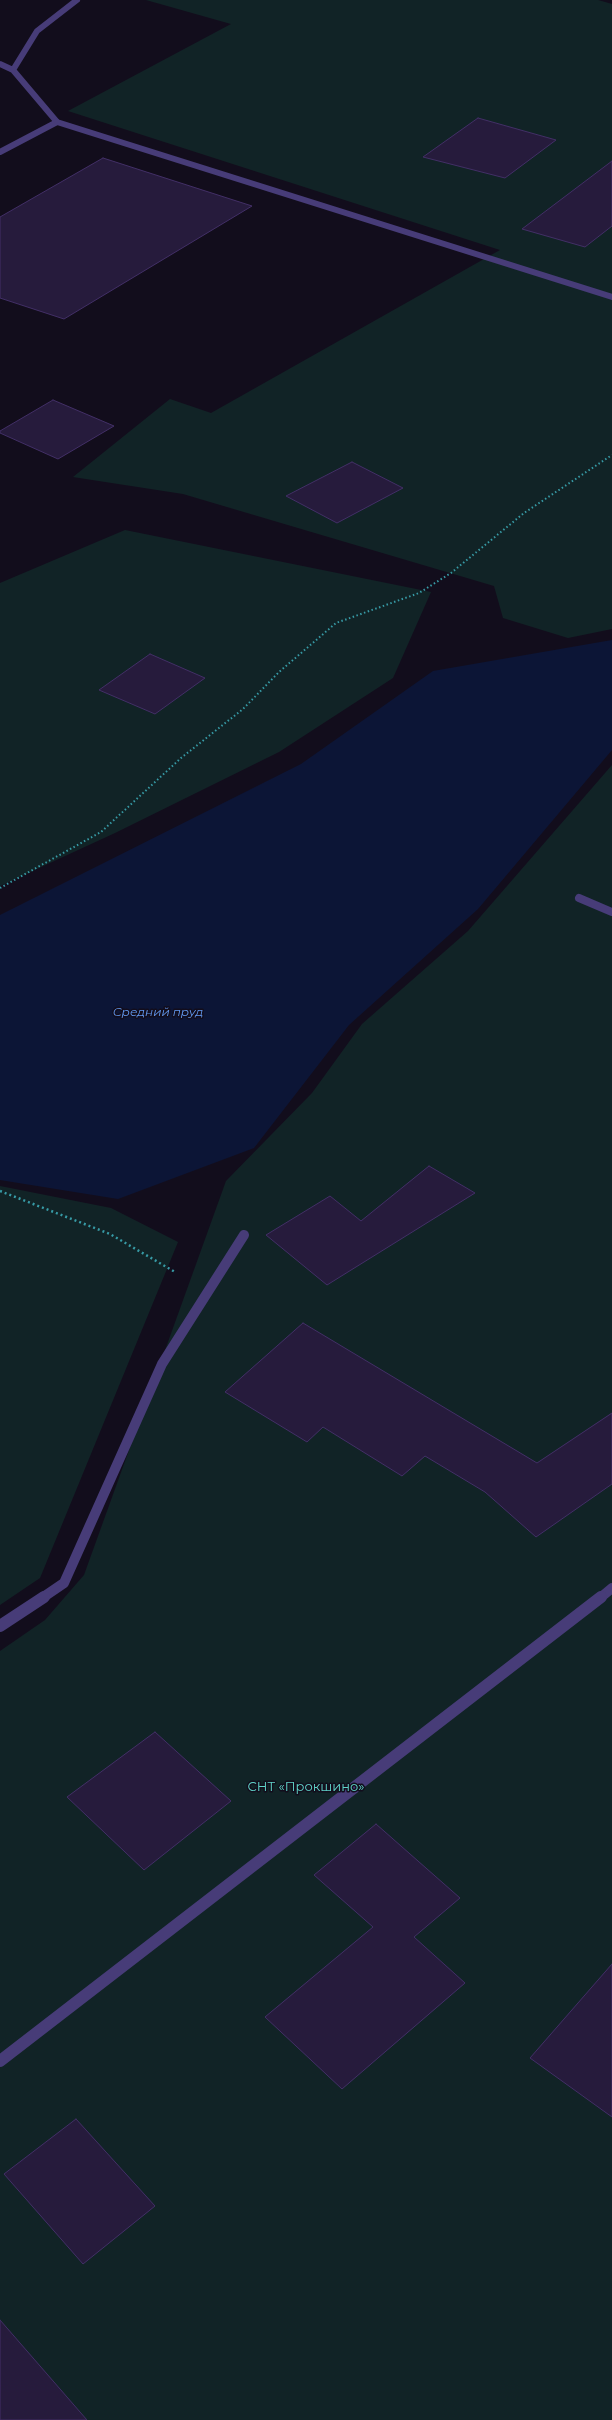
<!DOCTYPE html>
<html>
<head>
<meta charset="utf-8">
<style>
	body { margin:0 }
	canvas { display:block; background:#120d1c }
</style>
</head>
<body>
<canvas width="612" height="2420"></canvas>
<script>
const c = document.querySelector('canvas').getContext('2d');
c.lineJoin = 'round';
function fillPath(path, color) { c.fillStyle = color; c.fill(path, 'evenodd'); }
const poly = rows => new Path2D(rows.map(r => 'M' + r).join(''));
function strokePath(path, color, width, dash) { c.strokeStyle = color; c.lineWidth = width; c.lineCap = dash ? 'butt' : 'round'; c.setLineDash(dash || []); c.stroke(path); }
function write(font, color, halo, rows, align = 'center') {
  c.font = font + ' Montserrat,sans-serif'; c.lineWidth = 3; c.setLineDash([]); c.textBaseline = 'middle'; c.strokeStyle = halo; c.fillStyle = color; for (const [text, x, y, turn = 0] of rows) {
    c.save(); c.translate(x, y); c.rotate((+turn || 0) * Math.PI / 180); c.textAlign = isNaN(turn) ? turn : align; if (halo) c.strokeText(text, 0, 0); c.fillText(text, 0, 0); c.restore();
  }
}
fillPath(poly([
	[146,0,598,0,612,4,612,629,568,638,503,618,494,586,183,494,73,477,170,399,211,413,500,250,68,111,231,24],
	[125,530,431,592,393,678,279,752,115,833,0,886,0,583],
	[612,765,612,2420,0,2420,0,1651,45,1620,84,1575,226,1181,312,1093,362,1024,468,931],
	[0,1186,111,1208,178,1242,40,1578,0,1605]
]), '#112326');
fillPath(poly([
	[612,640,612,750,478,909,349,1025,254,1148,118,1199,0,1180,0,915,301,764,433,671]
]), '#0c1536');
const building = poly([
	[478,118,556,140,505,178,423,157,478,118],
	[103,158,252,206,64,319,0,298,0,217,103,158],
	[612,161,612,226,585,247,522,229,612,161],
	[53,400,114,426,58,459,0,433,0,431,53,400],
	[352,462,403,488,337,523,286,496,352,462],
	[150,654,205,678,155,714,99,690,150,654],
	[429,1166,475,1193,327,1285,266,1235,330,1196,361,1221,429,1166],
	[303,1323,537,1463,612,1413,612,1484,536,1537,485,1492,425,1456,402,1476,323,1427,307,1442,225,1392,303,1323],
	[155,1732,231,1801,144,1870,67,1797,155,1732],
	[376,1824,460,1898,414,1937,465,1983,342,2089,265,2017,373,1927,314,1875,376,1824],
	[612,1964,612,2117,530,2058,612,1964],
	[76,2119,155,2206,83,2264,4,2174,76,2119],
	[0,2320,87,2420,0,2420,0,2320]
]);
fillPath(building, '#261b3c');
strokePath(building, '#422f66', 1);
strokePath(poly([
	[0,888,101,832,181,758,243,709,279,672,336,623,419,593,451,573,524,513,612,455]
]), '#379aa5', 2, [1.5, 2.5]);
strokePath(poly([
	[0,1191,110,1234,175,1272]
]), '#379aa5', 2.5, [2, 3]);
strokePath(poly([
	[0,64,13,70,57,122,612,297],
	[13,70,37,31,77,0]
]), '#473c78', 6);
strokePath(poly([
	[579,898,612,912]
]), '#473c78', 8);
strokePath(poly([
	[42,1598,64,1583,162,1364,244,1235],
	[600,1598,612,1588]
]), '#473c78', 10);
strokePath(poly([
	[0,1626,44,1597],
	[0,2061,601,1597]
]), '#473c78', 12);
strokePath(poly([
	[0,152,57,122]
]), '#473c78', 6);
write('italic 12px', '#639af2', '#120d1c', [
	["Средний пруд",158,1012]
]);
write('13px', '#60d4c9', '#120d1c', [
	["СНТ «Прокшино»",306,1787]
]);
</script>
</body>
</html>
